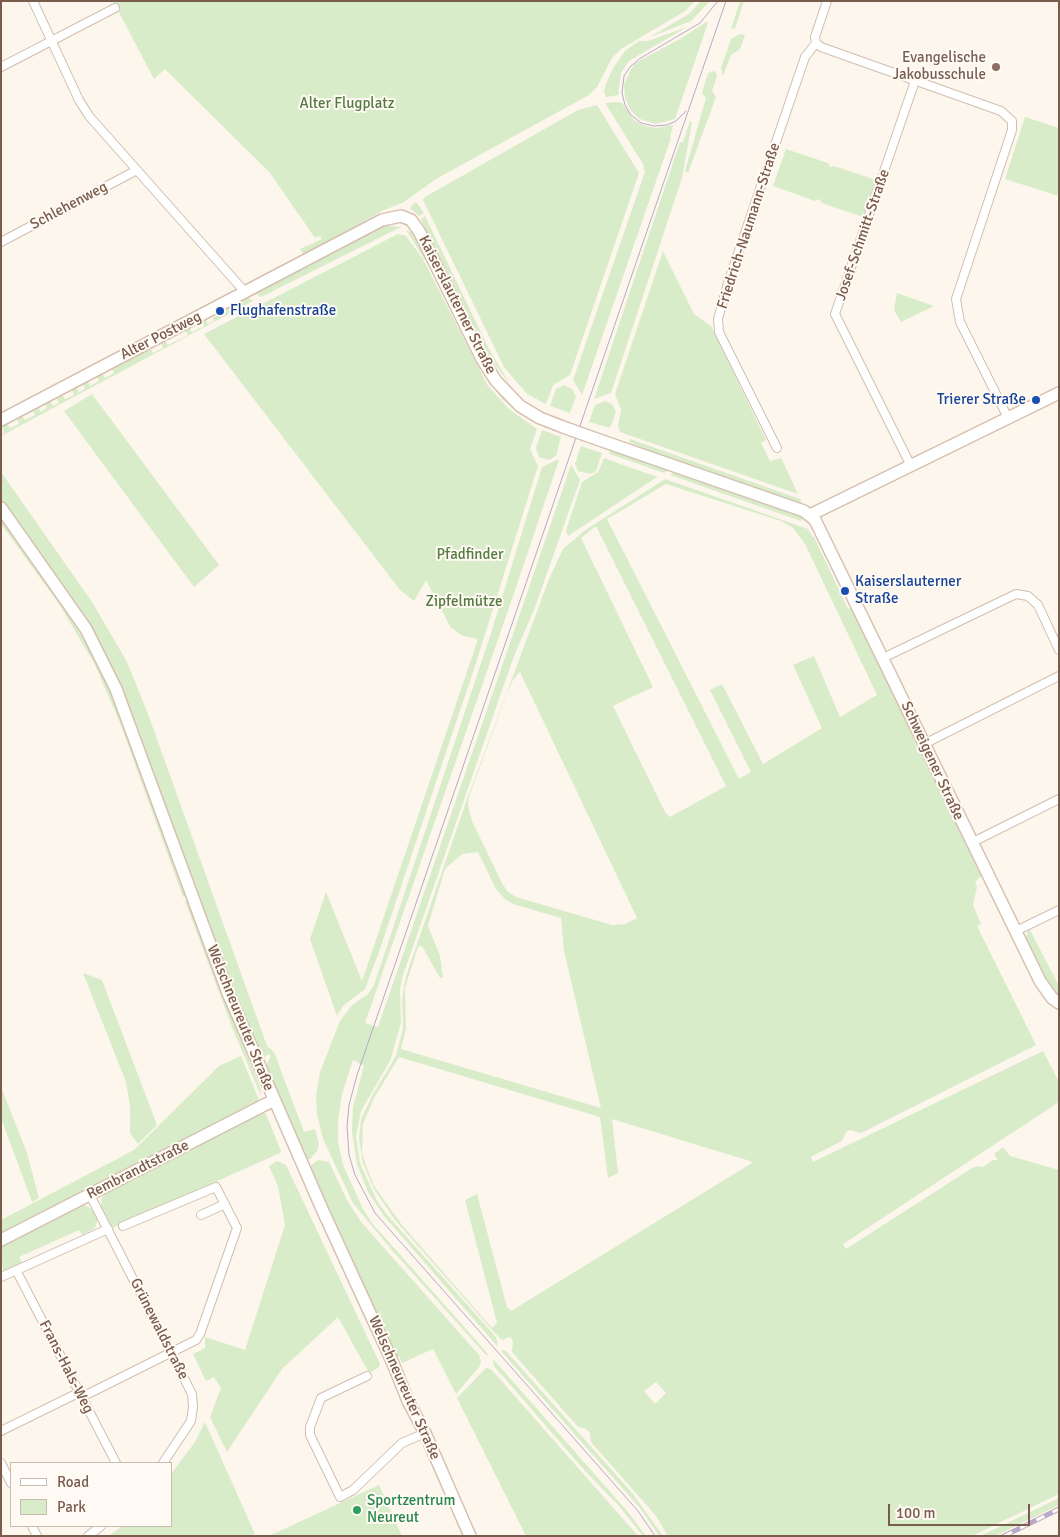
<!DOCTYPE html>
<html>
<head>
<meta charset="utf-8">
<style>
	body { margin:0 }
	#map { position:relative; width:1060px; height:1537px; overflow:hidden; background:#fdf6ec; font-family:Signika,sans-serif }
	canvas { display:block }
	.frame { position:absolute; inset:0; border:2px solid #7a5c4d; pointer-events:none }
	.legend { position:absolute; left:10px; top:1462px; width:162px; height:65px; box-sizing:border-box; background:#fffaf3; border:1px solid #cabbb1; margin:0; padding:6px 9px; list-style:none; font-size:15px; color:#7a5c4d }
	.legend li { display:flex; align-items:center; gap:10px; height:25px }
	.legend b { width:25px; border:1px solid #cabbb1 }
	.scale { position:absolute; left:888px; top:1504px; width:142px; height:22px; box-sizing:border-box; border:2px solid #7a5c4d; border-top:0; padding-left:6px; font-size:15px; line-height:18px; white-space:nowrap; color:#7a5c4d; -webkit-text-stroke:4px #fffaf3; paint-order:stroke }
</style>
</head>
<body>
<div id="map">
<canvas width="1060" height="1537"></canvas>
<div class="frame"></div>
<ul class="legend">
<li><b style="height:6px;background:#fff"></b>Road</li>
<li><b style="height:14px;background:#d8ecc9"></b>Park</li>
</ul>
<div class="scale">100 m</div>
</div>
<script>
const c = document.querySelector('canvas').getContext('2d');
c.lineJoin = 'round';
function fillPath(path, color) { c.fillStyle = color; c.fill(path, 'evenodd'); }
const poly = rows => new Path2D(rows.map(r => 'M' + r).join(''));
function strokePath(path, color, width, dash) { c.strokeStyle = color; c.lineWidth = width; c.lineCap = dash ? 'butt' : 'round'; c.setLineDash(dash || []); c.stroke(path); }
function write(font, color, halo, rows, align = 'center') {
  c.font = font + ' Signika,sans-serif'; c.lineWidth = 4; c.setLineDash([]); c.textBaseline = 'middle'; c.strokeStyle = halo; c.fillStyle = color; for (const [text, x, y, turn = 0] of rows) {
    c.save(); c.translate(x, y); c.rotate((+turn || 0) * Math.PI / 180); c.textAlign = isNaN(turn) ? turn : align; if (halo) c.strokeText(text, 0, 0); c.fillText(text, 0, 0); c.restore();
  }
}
fillPath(poly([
	[113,1,695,1,685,11,621,49,612,58,597,87,589,95,436,179,404,202,382,211,304,255,300,249,322,239,320,236,315,238,270,173,165,69,154,79],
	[701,1,710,1,691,21,650,37,689,14],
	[740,1,744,1,735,28,731,29],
	[706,22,708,23,675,119,655,124,640,119,631,111,625,98,624,85,631,69,635,63,680,39],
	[687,27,629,61,621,73,618,95,606,97,604,91,606,84,613,68,625,51,639,41,648,41],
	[740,34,745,35,740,49,731,55,723,76,721,68,731,39],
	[715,71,717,76,712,91,716,97,688,173,685,171,706,98,702,93,708,73],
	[617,102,622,103,634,120,645,126,657,128,673,125,670,137,671,138,582,395,573,380,645,172,643,164,605,103],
	[597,105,639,173,570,375,553,385,546,404,527,394,504,367,423,200,425,197,578,110],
	[1025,117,1059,128,1059,196,1005,179],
	[690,121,692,122,682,178,611,393,594,399,680,142,683,142],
	[786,149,828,163,830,167,834,166,876,180,863,217,822,203,819,199,815,201,773,186],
	[415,202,418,204,424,213,419,216,410,208],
	[425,216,489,349,511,386,484,350,421,219],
	[382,225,401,227,261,297,254,293],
	[406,230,411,232,424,251,468,339,538,425,517,412,502,399,486,377,437,279],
	[398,234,406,236,423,259,488,386,509,409,537,429,530,449,538,466,475,666,379,952,365,989,343,1006,337,1016,310,939,326,892,362,981,478,639,463,636,451,628,426,580,414,601,400,590,204,334],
	[663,251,694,314,711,326,766,440,761,443,770,461,781,458,798,494,620,432,618,426,621,410,615,394],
	[897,293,934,306,901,322,894,310],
	[246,296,253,301,1,436,4,432,1,424,6,422,10,428,19,424,16,417,21,414,25,420,35,415,31,409,37,405,41,412,47,408,44,402,49,399,53,406,59,403,55,396,61,393,65,399,74,395,71,387,75,385,79,392,85,389,82,381,87,379,90,386,99,381,96,374,101,371,105,378,114,373,111,366,149,347,153,353,163,348,160,341,164,339,168,345,188,335,184,329,188,326,192,332,204,326,201,320,204,318,208,324,214,321,213,318,234,306,233,303],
	[564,385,572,389,576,397,570,413,550,406,556,389],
	[92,394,219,565,194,587,64,411],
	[605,401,612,404,616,412,610,428,589,422,595,405],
	[542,430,561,437,556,456,549,460,539,457,536,448],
	[630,439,800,499,802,504,672,460,629,442],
	[581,446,602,453,596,471,590,474,578,471,575,464],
	[609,449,668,470,664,473,610,454],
	[604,458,657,477,568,536,566,531,568,524,582,482,598,472],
	[557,460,559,460,512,599,365,1023,378,1027,571,465,580,480,534,610,514,656,403,975,400,989,401,1023,390,1061,361,1111,356,1136,360,1163,377,1201,388,1216,496,1337,498,1347,384,1216,368,1192,357,1164,352,1132,353,1107,364,1066,353,1060,342,1094,338,1121,338,1142,343,1165,363,1209,372,1223,489,1355,486,1355,390,1248,353,1203,323,1139,317,1114,316,1096,320,1072,340,1021,352,1005,368,994,374,985,492,630,542,467],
	[1,472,92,602,127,662,148,714,267,1046,274,1052,304,1132,315,1129,319,1144,317,1151,310,1159,306,1159,266,1065,271,1056,268,1054,263,1059,231,984,122,690,90,627,1,501],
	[674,472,803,516,801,521,670,475],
	[665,479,808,529,813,537,814,537,848,609,852,607,982,875,975,882,977,887,973,905,981,924,977,926,1036,1045,861,1133,850,1130,846,1132,842,1141,811,1157,813,1162,1043,1051,1059,1082,1059,1102,843,1244,846,1249,972,1168,978,1166,983,1167,993,1160,998,1160,994,1154,1003,1147,1010,1156,1059,1170,1059,1494,972,1536,668,1536,656,1516,591,1442,590,1433,585,1428,578,1427,512,1352,513,1341,510,1337,502,1340,494,1332,395,1220,374,1189,363,1163,359,1139,361,1119,372,1096,396,1056,403,1028,402,999,406,976,465,805,549,579,563,549,584,531],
	[666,484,781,521,793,528,805,544,877,695,840,717,814,656,793,665,822,728,763,764,722,684,710,690,751,772,739,779,607,519],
	[596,526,726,786,670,817,665,812,613,706,653,687,581,538],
	[520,672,637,918,625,924,612,925,516,897,508,892,502,883,472,821,468,806,469,797,507,693,513,680],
	[478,852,496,889,505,899,513,904,561,918,564,951,601,1108,401,1049,406,1029,405,988,418,947,422,946,440,978,443,977,440,956,428,926,445,869,462,854],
	[399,1057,600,1117,608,1178,618,1173,612,1119,750,1161,752,1163,511,1311,507,1307,477,1194,465,1200,497,1323,492,1328,402,1225,374,1186,367,1168,362,1153,363,1124,374,1098],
	[656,1382,666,1393,655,1404,644,1391],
	[1,518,62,603,97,662,115,700,187,896,183,897,120,723,94,663,59,604,1,524],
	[189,900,261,1090,261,1096,232,1027,185,901],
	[1029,928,1059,986,1059,999,1052,991,1025,939],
	[83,973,102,980,157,1125,138,1144,130,1133,130,1106,126,1082],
	[241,1056,259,1100,1,1234,1,1220,134,1150,219,1066],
	[1,1087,27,1153,39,1198,32,1202,1,1118],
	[262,1112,266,1114,281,1151,280,1153,112,1228,101,1206,102,1198,106,1192],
	[318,1160,329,1162,347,1200,362,1223,479,1355,481,1362,479,1367,456,1394,433,1349,402,1363,399,1356,397,1357,322,1199,310,1166],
	[277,1161,286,1165,380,1364,378,1368,369,1373,338,1317,282,1369,227,1452,210,1417,221,1388,214,1377,206,1381,193,1354,205,1348,205,1337,245,1350,285,1225,278,1186,269,1166],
	[84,1205,92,1209,97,1218,97,1223,94,1229,82,1235,79,1230,19,1257,22,1263,3,1271,1,1246,78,1206],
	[503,1350,506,1351,633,1494,663,1536,659,1536,640,1508,501,1351],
	[493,1359,628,1512,646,1536,643,1536,619,1506,585,1471,494,1366],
	[486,1368,491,1369,638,1536,526,1536,457,1398],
	[205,1422,255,1534,250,1536,109,1536,122,1526,171,1526,171,1474,195,1442],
	[379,1485,402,1536,269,1536],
	[1059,1498,1059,1505,995,1536,980,1536]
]), '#d8ecc9');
const street = poly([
	[33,1,79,100,89,116,245,292],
	[816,43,821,47,1001,111,1012,121,1012,130,956,299,960,322,1008,418],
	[816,43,815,37,827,1],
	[1,67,115,8],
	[1,242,137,170],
	[777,448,719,332,718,319,728,283,805,57,816,43],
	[911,466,835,314,915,81],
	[883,658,1016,594,1028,596,1038,605,1059,650],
	[924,744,1059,676],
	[971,843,1059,799],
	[1016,931,1059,910],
	[90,1195,192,1394,193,1407,191,1421,163,1463],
	[201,1215,225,1204],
	[16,1270,116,1463],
	[1,1277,108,1229],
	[367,1376,321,1398,310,1427,310,1435,340,1497,353,1490,402,1443,425,1433],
	[82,1397,196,1340,200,1334,237,1228,216,1187,123,1226],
	[1,1431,80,1392],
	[1,1463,11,1483],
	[32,1526,37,1536],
	[88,1536,101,1526]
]);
const secondary = poly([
	[1,420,382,220,401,216,411,220,419,231,482,359,496,381,520,406,540,418,563,427],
	[588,436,804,511,815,520,1040,981,1052,998,1059,1003],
	[1,508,86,629,116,689,228,993,322,1209,392,1361,408,1401,425,1433,470,1536],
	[810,515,1059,393],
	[1,1240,274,1100]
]);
strokePath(street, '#d1beb0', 10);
strokePath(secondary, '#d6c0b0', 14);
strokePath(street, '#fff', 8);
strokePath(secondary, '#fff', 11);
strokePath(poly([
	[686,111,676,121,667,125,654,126,641,123,630,114,625,105,622,93,624,76,630,67,639,59,700,23,718,1],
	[655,1536,638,1511,375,1213,355,1175,349,1155,347,1126,349,1105,357,1075,726,1]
]), '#b9a8c9', 1);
const rail = poly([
	[1004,1536,1059,1509]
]);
strokePath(rail, '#b9a8c9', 5);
strokePath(rail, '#fffaf3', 3, [9]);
const secondaryBridge = poly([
	[563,427,588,436]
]);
strokePath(secondaryBridge, '#d6c0b0', 14, []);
strokePath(secondaryBridge, '#fff', 11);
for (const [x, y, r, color] of [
	[996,67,5,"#8d6e63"],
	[220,311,5,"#1a4fb4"],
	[1036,400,5,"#1a4fb4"],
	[845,591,5,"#1a4fb4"],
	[357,1510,5,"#2e9e5b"]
]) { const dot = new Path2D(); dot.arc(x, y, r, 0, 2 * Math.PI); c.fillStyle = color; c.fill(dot); strokePath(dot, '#fffaf3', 2); }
write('15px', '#785e54', '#fffaf3', [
	["Evangelische",986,58],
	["Jakobusschule",986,75]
], 'right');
write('15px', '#537a41', '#fffaf3', [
	["Alter Flugplatz",347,104],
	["Pfadfinder",470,555],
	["Zipfelmütze",464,602]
]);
write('15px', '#7a5c4d', '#fffaf3', [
	["Schlehenweg",69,206,-28],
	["Friedrich-Naumann-Straße",749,226,-72],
	["Josef-Schmitt-Straße",863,235,-71],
	["Kaiserslauterner Straße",457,305,63],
	["Alter Postweg",161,336,-27],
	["Schweigener Straße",932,761,65],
	["Welschneureuter Straße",240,1018,68],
	["Rembrandtstraße",138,1170,-27],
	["Grünewaldstraße",159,1329,63],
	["Frans-Hals-Weg",66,1367,63],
	["Welschneureuter Straße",404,1388,66]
]);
write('15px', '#164399', '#fffaf3', [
	["Flughafenstraße",230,311],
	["Trierer Straße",1026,400,"right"],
	["Kaiserslauterner",855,582],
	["Straße",855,599]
], 'left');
write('15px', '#27864d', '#fffaf3', [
	["Sportzentrum",367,1501],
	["Neureut",367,1518]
], 'left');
</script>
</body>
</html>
